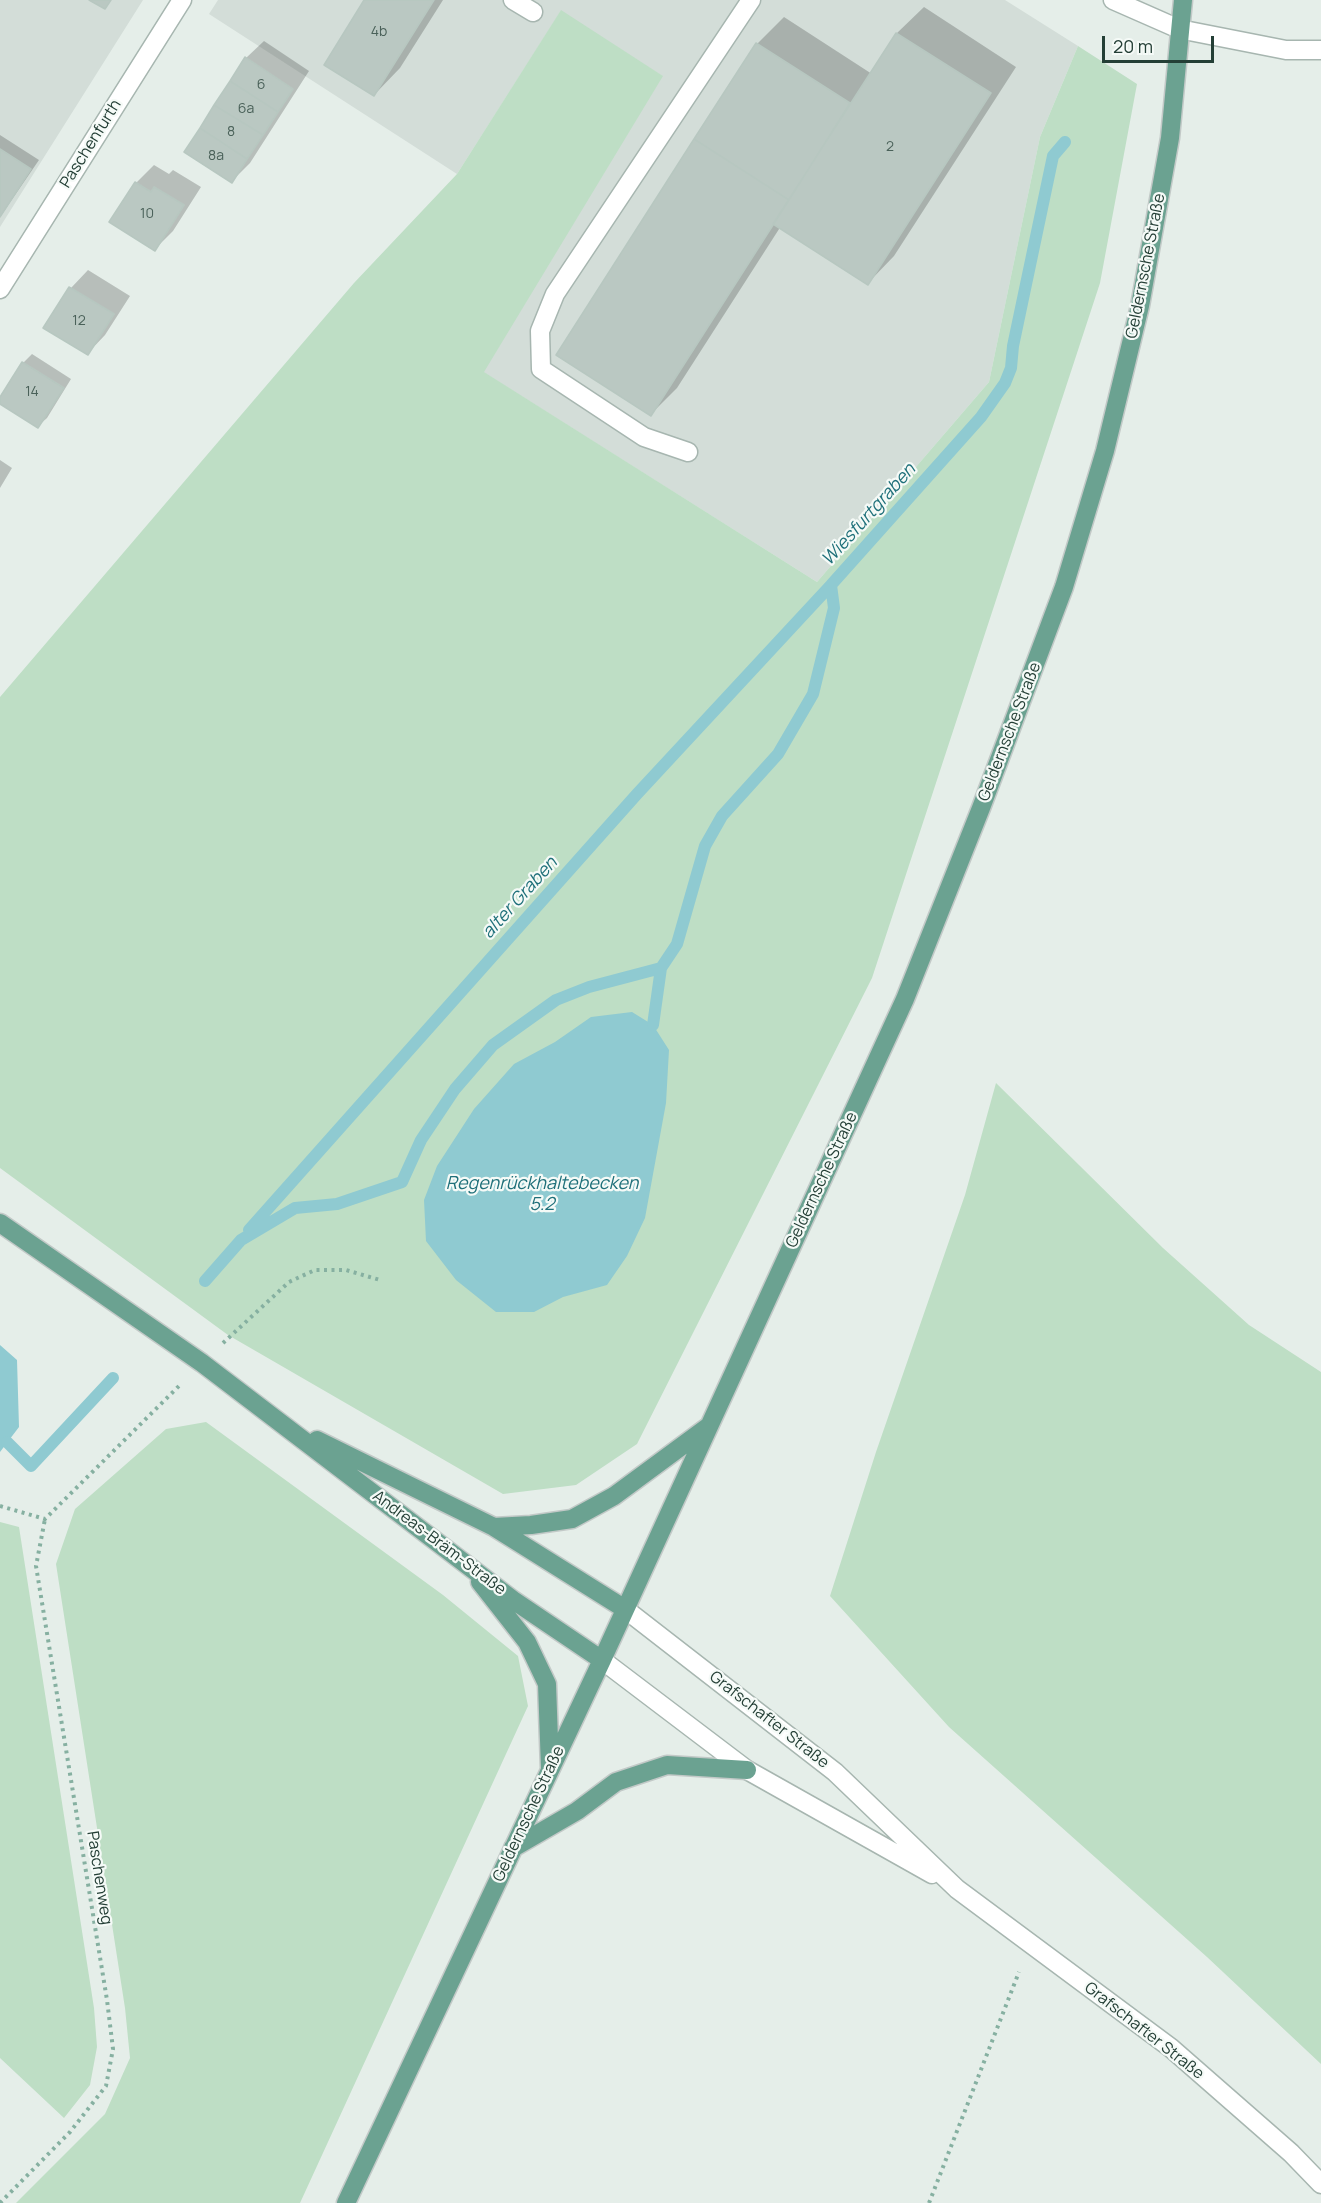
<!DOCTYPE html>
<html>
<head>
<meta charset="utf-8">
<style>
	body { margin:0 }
	#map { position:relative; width:1321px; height:2203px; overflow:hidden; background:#e5eee9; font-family:Manrope,sans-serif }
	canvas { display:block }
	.scale { position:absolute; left:1102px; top:36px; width:112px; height:27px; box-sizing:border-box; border:3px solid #243f36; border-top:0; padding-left:8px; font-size:18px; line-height:21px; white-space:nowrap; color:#243f36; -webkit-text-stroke:4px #f5faf7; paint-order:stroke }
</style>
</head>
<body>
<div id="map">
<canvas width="1321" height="2203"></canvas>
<div class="scale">20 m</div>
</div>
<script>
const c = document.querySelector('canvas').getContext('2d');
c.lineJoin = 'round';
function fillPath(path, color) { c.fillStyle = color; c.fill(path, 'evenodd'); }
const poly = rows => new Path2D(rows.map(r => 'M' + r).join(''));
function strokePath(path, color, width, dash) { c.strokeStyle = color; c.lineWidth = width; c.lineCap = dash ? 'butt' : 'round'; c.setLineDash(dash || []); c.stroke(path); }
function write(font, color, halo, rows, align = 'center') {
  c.font = font + ' Manrope,sans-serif'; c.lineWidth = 4.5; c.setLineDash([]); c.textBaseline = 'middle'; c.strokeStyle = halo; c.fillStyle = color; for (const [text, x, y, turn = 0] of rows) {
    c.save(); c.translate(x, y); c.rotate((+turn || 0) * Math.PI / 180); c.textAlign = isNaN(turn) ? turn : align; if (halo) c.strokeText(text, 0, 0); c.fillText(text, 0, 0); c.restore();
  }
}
fillPath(poly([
	[0,0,143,0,0,227],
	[218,0,1005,0,1078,46,1040,137,989,382,817,582,483,372,662,76,561,11,457,174,209,14]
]), '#d3ddd8');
fillPath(poly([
	[561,10,663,76,484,372,817,582,989,382,1040,137,1078,46,1137,84,1100,283,872,978,637,1444,576,1485,503,1494,228,1335,0,1168,0,697,354,283,457,174],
	[996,1083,1163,1248,1249,1325,1321,1372,1321,2064,1207,1957,949,1727,830,1596,876,1452,965,1195],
	[206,1422,443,1595,518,1656,528,1706,300,2203,16,2203,105,2114,130,2058,125,2008,56,1564,75,1509,166,1429],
	[0,1522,19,1527,94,2008,97,2047,90,2085,64,2118,0,2058]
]), '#bedec5');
fillPath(poly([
	[632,1012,653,1025,669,1050,666,1103,645,1218,627,1256,607,1285,563,1297,534,1312,496,1312,456,1280,426,1241,424,1200,437,1166,474,1109,514,1064,555,1042,591,1017],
	[0,1345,17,1360,19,1427,0,1452]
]), '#8fcad1');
fillPath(poly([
	[366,0,443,0,400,68,374,95],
	[924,7,1016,67,894,256,868,283,781,226,677,388,651,414,558,355,757,44,784,17,872,74,897,33],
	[264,41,309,71,250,163,232,181,246,58],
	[0,135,39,160,0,217],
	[154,165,169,174,173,170,201,187,173,231,155,249,111,222,136,183],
	[88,270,130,296,105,335,88,353,71,288],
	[32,354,71,379,47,418,38,426,0,402,23,363],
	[0,460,12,468,0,488]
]), '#0003');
strokePath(poly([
	[653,1025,661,968],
	[249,1230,637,794,831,585],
	[205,1281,241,1240,295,1208,337,1204,402,1182,421,1140,455,1089,493,1045,556,1000,589,987,661,968,677,944,705,846,722,816,778,754,813,694,834,608,831,585,981,417,1005,383,1011,368,1013,346,1053,156,1065,142],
	[7,1442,31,1466,113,1378]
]), '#8fcad1', 12);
const building = poly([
	[89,0,111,0,105,9,89,0],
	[364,0,434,0,374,96,324,65,364,0],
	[896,33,991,93,868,285,773,224,896,33],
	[756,43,850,103,789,200,694,139,756,43],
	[245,57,293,89,278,112,230,81,245,57],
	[230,81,278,112,263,135,214,105,230,81],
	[214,105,263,135,247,159,200,128,214,105],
	[200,128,247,159,232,183,184,152,200,128],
	[694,139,789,200,651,416,556,355,694,139],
	[0,149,31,169,0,217,0,149],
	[135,182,151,192,154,187,184,205,155,251,109,222,135,182],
	[69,287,114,314,88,355,43,328,69,287],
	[22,362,64,388,38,428,0,404,0,397,22,362]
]);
fillPath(building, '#bac8c2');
strokePath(building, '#b7c7c0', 1.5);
const minor = poly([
	[513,0,533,12],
	[1113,0,1179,29,1286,50,1321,50],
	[0,289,182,0],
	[688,452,644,437,541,369,540,331,555,294,751,0],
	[625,1609,835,1772,957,1889,1171,2048,1291,2153,1321,2184],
	[602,1660,747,1770,932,1874]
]);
const major = poly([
	[0,1223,202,1363,513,1600,602,1660],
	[317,1440,494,1527,625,1609],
	[494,1527,531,1525,572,1519,614,1496,709,1426],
	[480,1582,527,1642,547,1684,550,1768],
	[513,1848,577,1811,616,1782,667,1765,747,1770],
	[346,2203,602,1660,905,999,981,808,1064,587,1105,451,1140,306,1170,138,1183,0]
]);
strokePath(minor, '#a7b6b0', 21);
strokePath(major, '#c2c9c7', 21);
strokePath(poly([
	[223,1343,289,1282,315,1270,346,1270,380,1280],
	[0,1506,45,1519,181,1384],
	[0,2203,70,2132,106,2086,113,2049,107,2000,36,1566,45,1519],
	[929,2203,1019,1972]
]), '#86b0a1', 4, [3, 4.5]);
strokePath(minor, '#fff', 18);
strokePath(major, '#6ba291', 18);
write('14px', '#4a6159', null, [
	["4b",379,32],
	["6",261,85],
	["6a",246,109],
	["8",231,132],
	["2",890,147],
	["8a",216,156],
	["10",147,214],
	["12",79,321],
	["14",32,392]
]);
write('16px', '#243f36', '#f5faf7', [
	["Paschenfurth",91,144,-58],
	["Geldernsche Straße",1146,266,-79],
	["Geldernsche Straße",1010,732,-69],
	["Geldernsche Straße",822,1180,-65],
	["Andreas-Bräm-Straße",439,1543,37],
	["Grafschafter Straße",769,1720,38],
	["Geldernsche Straße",529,1814,-65],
	["Paschenweg",99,1878,81],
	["Grafschafter Straße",1144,2031,38]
]);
write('italic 18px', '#1f707a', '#f5faf7', [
	["Wiesfurtgraben",869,515,-48],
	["alter Graben",520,898,-48],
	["Regenrückhaltebecken",542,1184],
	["5.2",542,1205]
]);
</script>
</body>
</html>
